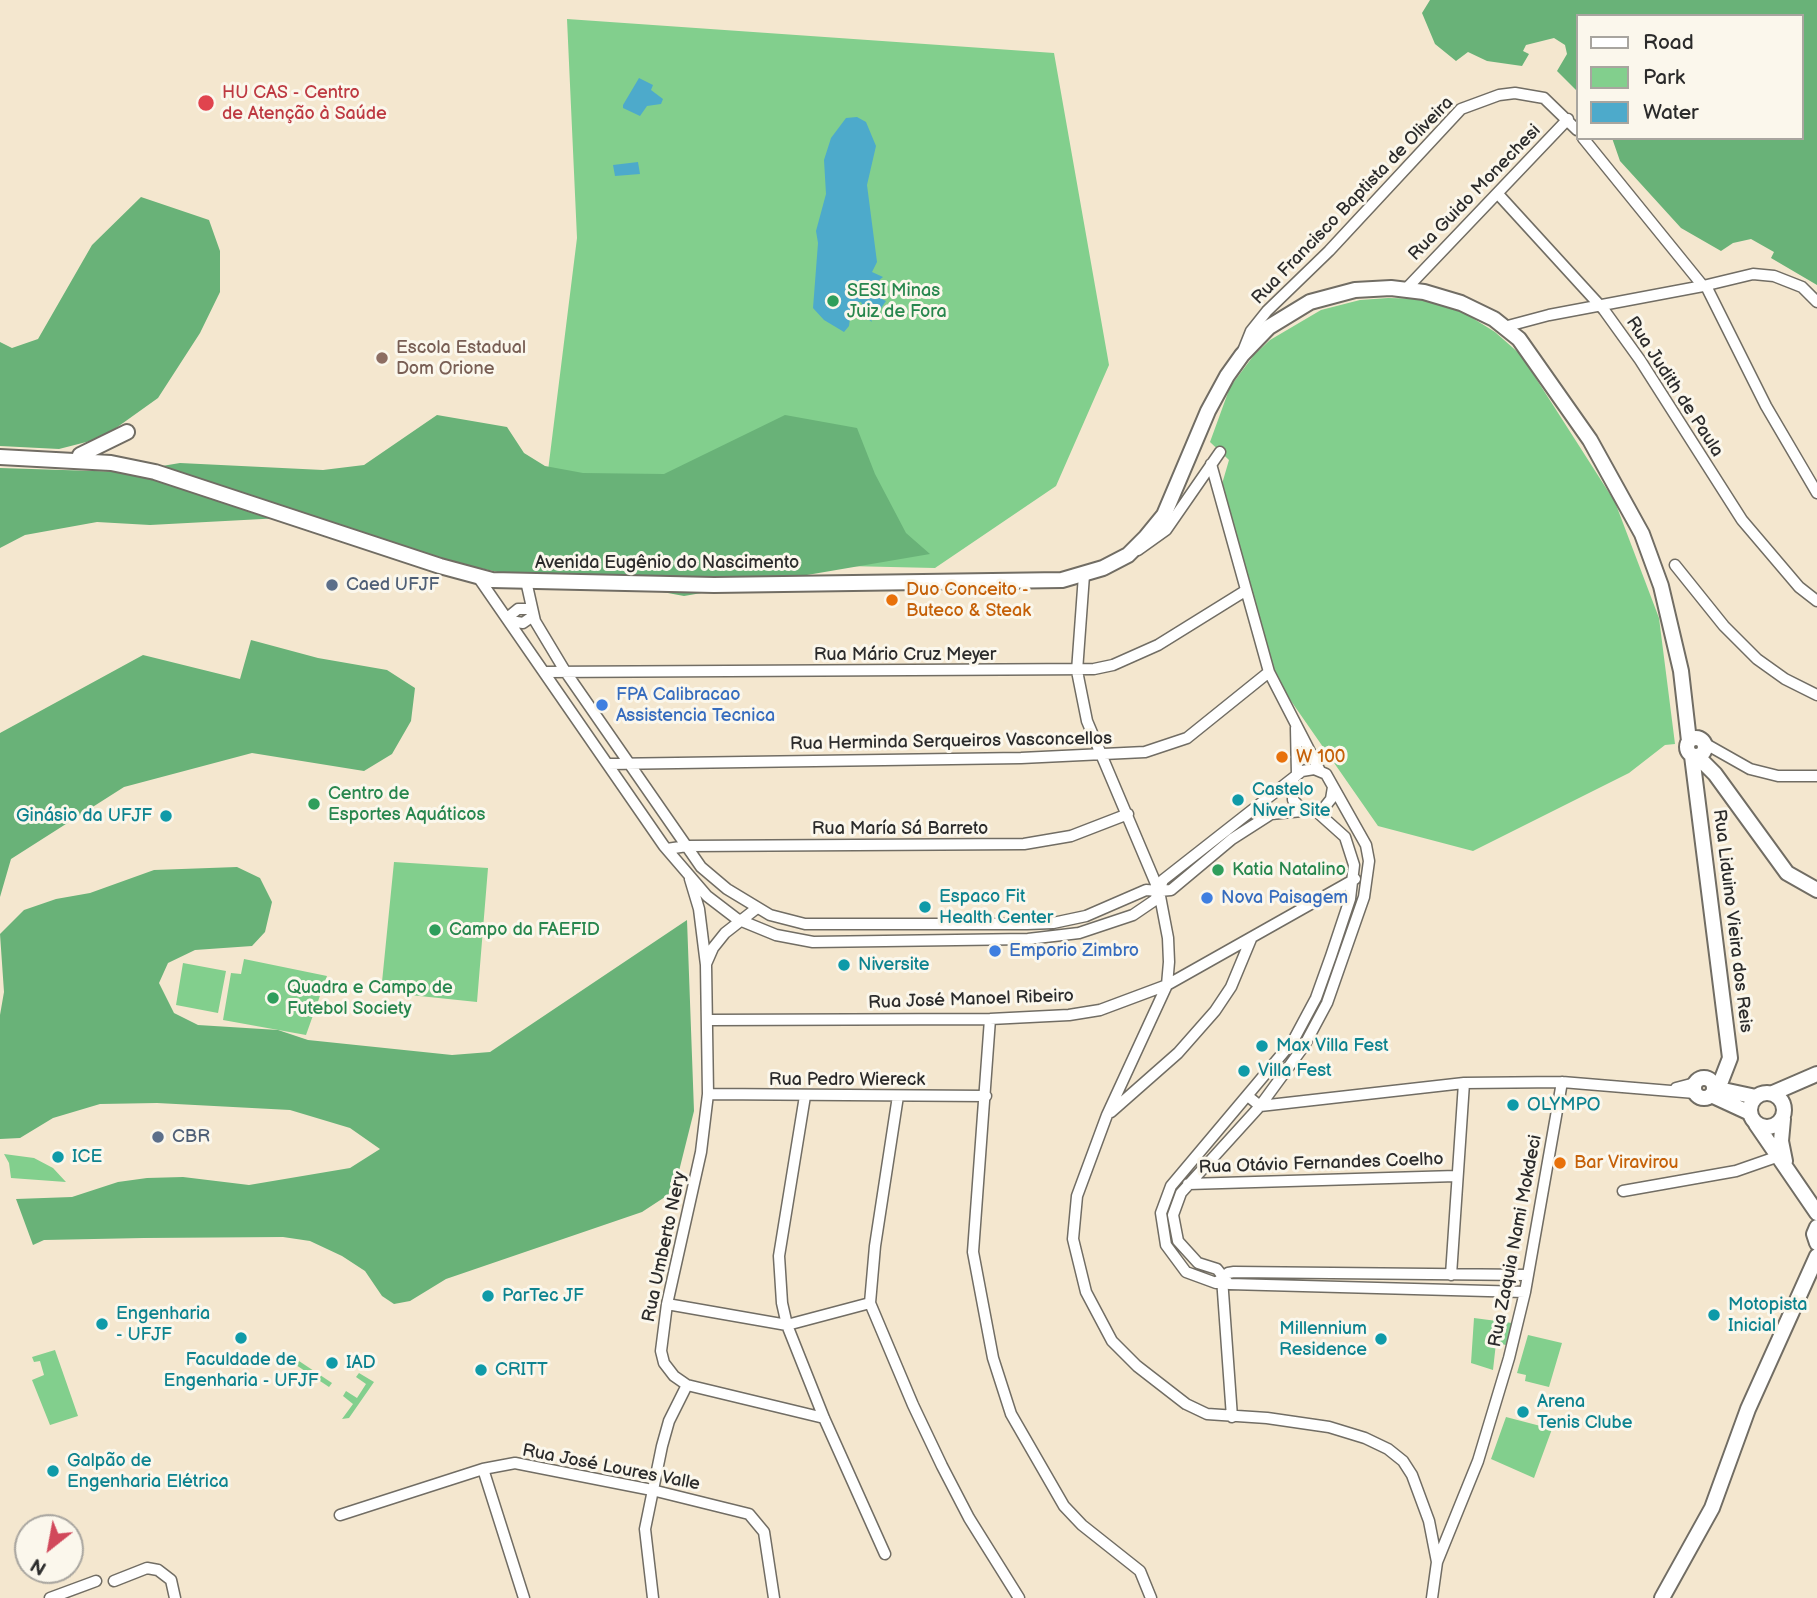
<!DOCTYPE html>
<html>
<head>
<meta charset="utf-8">
<style>
	body { margin:0 }
	#map { position:relative; width:1817px; height:1598px; overflow:hidden; background:#f4e7cf; font-family:"Balsamiq Sans",sans-serif }
	canvas { display:block }
	.legend { position:absolute; left:1576px; top:14px; width:228px; height:126px; box-sizing:border-box; background:#fbf7ec; border:2px solid #a8a59f; margin:0; padding:9px 12px; list-style:none; font-size:21px; color:#2b2b2b }
	.legend li { display:flex; align-items:center; gap:14px; height:35px }
	.legend b { width:35px; border:2px solid #a8a59f }
	.north { position:absolute; left:14px; top:1514px; width:70px; height:70px; box-sizing:border-box; background:#fbf7ec; border:2px solid #a8a59f; border-radius:50%; rotate:211deg; font-size:19px; font-weight:700; line-height:28px; text-align:center; color:#2b2b2b }
	.north::after { content:''; display:block; margin:auto; width:24px; height:32px; background:#d1495b; clip-path:polygon(50% 0,100% 100%,50% 72%,0 100%) }
</style>
</head>
<body>
<div id="map">
<canvas width="1817" height="1598"></canvas>
<ul class="legend">
<li><b style="height:9px;background:#fff"></b>Road</li>
<li><b style="height:19px;background:#82cf8d"></b>Park</li>
<li><b style="height:19px;background:#4daacb"></b>Water</li>
</ul>
<div class="north">N</div>
</div>
<script>
const c = document.querySelector('canvas').getContext('2d');
c.lineJoin = 'round';
function fillPath(path, color) { c.fillStyle = color; c.fill(path, 'evenodd'); }
const poly = rows => new Path2D(rows.map(r => 'M' + r).join(''));
function strokePath(path, color, width, dash) { c.strokeStyle = color; c.lineWidth = width; c.lineCap = dash ? 'butt' : 'round'; c.setLineDash(dash || []); c.stroke(path); }
function write(font, color, halo, rows, align = 'center') {
  c.font = font + ' "Balsamiq Sans",sans-serif'; c.lineWidth = 6; c.setLineDash([]); c.textBaseline = 'middle'; c.strokeStyle = halo; c.fillStyle = color; for (const [text, x, y, turn = 0] of rows) {
    c.save(); c.translate(x, y); c.rotate((+turn || 0) * Math.PI / 180); c.textAlign = isNaN(turn) ? turn : align; if (halo) c.strokeText(text, 0, 0); c.fillText(text, 0, 0); c.restore();
  }
}
fillPath(poly([
	[567,19,1054,53,1109,365,1056,486,935,568,537,559,577,238],
	[1388,298,1428,299,1458,309,1495,332,1521,355,1615,502,1659,618,1675,744,1665,745,1629,773,1473,851,1378,826,1275,678,1222,484,1229,460,1210,442,1230,387,1254,355,1270,340,1321,310,1360,300],
	[394,862,488,868,477,1002,381,992],
	[244,959,327,976,306,1035,223,1020,231,973,241,974],
	[183,963,226,971,218,1013,176,1005],
	[4,1154,34,1158,53,1168,66,1182,11,1178,9,1163],
	[1474,1318,1512,1323,1506,1345,1496,1343,1493,1370,1471,1363],
	[1528,1335,1562,1343,1549,1387,1525,1381,1526,1375,1517,1373],
	[55,1350,78,1416,50,1425,32,1380,44,1375,40,1361,34,1362,32,1357],
	[296,1359,332,1383,329,1387,293,1363],
	[359,1373,374,1382,349,1418,342,1419,353,1404,343,1396,346,1391,357,1398,366,1384,356,1377],
	[1506,1417,1552,1429,1534,1478,1491,1459]
]), '#82cf8d');
fillPath(poly([
	[1430,0,1817,0,1817,285,1771,258,1774,252,1751,239,1733,243,1721,251,1681,228,1620,161,1612,138,1801,138,1801,16,1577,16,1577,91,1557,71,1567,54,1565,45,1554,38,1526,45,1523,51,1529,54,1522,66,1487,61,1468,52,1456,61,1435,44,1422,13],
	[141,197,209,220,220,251,220,292,200,333,158,398,102,438,59,449,0,446,0,342,12,348,38,339,92,245],
	[437,415,507,427,524,453,545,466,583,473,664,474,785,415,857,428,875,474,906,533,930,554,684,596,603,581,520,577,417,554,300,517,150,525,97,522,25,535,0,548,0,468,126,472,180,463,323,470,364,465],
	[251,640,318,658,387,670,415,688,411,721,392,754,364,771,252,753,124,787,11,859,0,897,0,733,143,655,240,679],
	[237,867,260,878,272,902,265,932,252,946,195,950,168,963,159,983,174,1013,198,1025,278,1030,308,1040,452,1055,490,1052,687,920,694,1111,677,1179,668,1195,642,1212,446,1279,410,1301,394,1304,382,1296,365,1271,342,1256,310,1241,283,1237,144,1238,44,1240,33,1245,16,1199,72,1197,118,1182,147,1178,183,1177,249,1185,350,1168,380,1149,350,1128,290,1110,157,1103,100,1104,53,1118,20,1138,0,1139,0,1015,4,992,0,934,24,910,56,899,90,893,154,870]
]), '#69b278');
fillPath(poly([
	[639,78,653,85,651,90,663,99,661,104,647,106,640,116,623,108,623,105],
	[857,117,866,122,876,146,867,185,877,262,872,272,883,277,872,286,874,295,886,301,879,311,871,307,868,310,872,322,861,314,864,309,861,302,852,303,849,326,844,332,824,320,813,308,818,243,816,231,826,194,824,160,831,138,846,118],
	[638,162,640,174,615,176,613,165]
]), '#4daacb');
const street = poly([
	[1583,138,1703,286,1753,274,1774,276,1802,287,1817,302],
	[1498,194,1604,310,1640,360,1742,520,1799,587,1817,601],
	[1706,286,1766,406,1817,493],
	[1405,290,1568,119],
	[1504,327,1549,315,1703,286],
	[1243,351,1251,331,1267,311,1329,251,1461,109,1499,95,1515,93,1544,98,1577,130],
	[1211,464,1269,672,1320,771],
	[1138,550,1166,530,1220,452],
	[1675,565,1724,626,1757,659,1785,679,1817,695],
	[1084,575,1077,671,1087,721,1159,891,1168,938,1169,962,1167,985,1107,1115,1077,1196,1073,1239,1086,1292,1112,1341,1137,1366,1186,1404,1207,1414,1267,1418,1329,1427,1365,1438,1388,1449,1403,1461,1412,1475,1429,1521,1437,1562,1432,1598],
	[478,577,664,846,707,896,737,919,776,935,813,942,1028,939,1079,933,1133,915,1155,900,1159,891,1171,890,1232,839,1271,814,1323,809,1331,799,1333,787],
	[526,581,535,621,565,671,701,867,727,889,770,915,805,924,1027,924,1053,923,1086,916,1146,890,1159,891,1163,880,1302,771,1314,769,1326,774,1366,845,1369,861,1364,897,1327,1003,1304,1046,1260,1106,1181,1193,1173,1215,1178,1241,1198,1263,1217,1269,1229,1284,1525,1292],
	[507,618,518,609,531,609],
	[510,621,523,623,533,616],
	[545,672,1094,669,1113,665,1158,645,1245,591],
	[1296,728,1297,775],
	[1704,743,1750,769,1778,776,1817,776],
	[608,764,1021,758,1145,752,1187,738,1269,672],
	[1293,780,1293,800,1303,810],
	[1316,811,1345,837,1354,865,1350,899,1331,956,1316,998,1293,1041,1171,1186,1161,1213,1166,1245,1186,1272,1216,1283,1228,1273,1234,1272,1528,1275],
	[667,849,687,846,1024,844,1071,836,1128,814],
	[690,879,699,909,706,965,708,1094,701,1152,667,1304,661,1351,664,1363,674,1376,687,1385,824,1418],
	[706,964,713,948,725,933,757,908],
	[990,1019,973,1252,993,1358,1011,1414,1064,1506,1082,1525,1140,1571,1151,1598],
	[708,1020,990,1019,1069,1015,1100,1010,1167,985,1355,879],
	[1676,1088,1695,1083],
	[708,1094,986,1096],
	[805,1096,779,1256,782,1303,787,1325,824,1418,885,1554],
	[898,1096,875,1246,870,1303,913,1405,942,1466,969,1518,1019,1598],
	[1249,1097,1260,1106,1464,1083,1562,1082,1695,1093],
	[1111,1112,1178,1053,1215,1011,1231,987,1251,939],
	[1188,1184,1456,1176],
	[1623,1191,1736,1171,1782,1155],
	[1451,1275,1464,1083],
	[1222,1278,1232,1417],
	[667,1304,787,1325,870,1303],
	[483,1469,524,1598],
	[340,1515,483,1469,515,1463,652,1490,749,1514,764,1532,774,1598],
	[1437,1562,1478,1461,1509,1358,1525,1292,1562,1082],
	[114,1581,147,1568,158,1570,171,1580,175,1598],
	[50,1598,96,1581],
	[653,1598,645,1529,662,1446,669,1421,687,1385]
]);
const secondary = poly([
	[80,455,127,432],
	[0,457,111,463,155,472,440,566,492,580,714,585,1062,580,1103,568,1128,555,1146,537,1164,515,1208,411,1227,376,1242,355,1269,327,1310,302,1355,290,1391,288,1424,292,1461,303,1494,319,1519,339,1590,440,1642,534,1661,586,1681,671,1689,741],
	'1687 747a9 9 0 1 1 18 0a9 9 0 1 1-18 0Z',
	[1692,756,1730,1058,1718,1089],
	[1698,757,1715,774,1787,873,1817,890],
	'1694 1088a10 10 0 1 1 20 0a10 10 0 1 1-20 0Z',
	[1714,1088,1756,1097],
	'1750 1110a17 17 0 1 1 34 0a17 17 0 1 1-34 0Z',
	[1773,1093,1817,1074],
	[1711,1095,1750,1113],
	[1783,1119,1781,1141,1785,1161],
	[1756,1124,1817,1213],
	[1817,1227,1814,1234,1817,1243],
	[1662,1598,1712,1508,1748,1409,1817,1256]
]);
strokePath(street, '#716d64', 13);
strokePath(secondary, '#716d64', 18);
strokePath(street, '#fff', 10);
strokePath(secondary, '#fff', 14);
for (const [x, y, r, color] of [
	[206,103,9,"#e0444e"],
	[833,301,7,"#2e9e5b"],
	[382,358,7,"#8d6e63"],
	[332,585,7,"#5c6f8a"],
	[892,600,7,"#e8710a"],
	[602,705,7,"#3f7fe0"],
	[1282,757,7,"#e8710a"],
	[1238,800,7,"#0f9aa8"],
	[314,804,7,"#2e9e5b"],
	[166,816,7,"#0f9aa8"],
	[1218,870,7,"#2e9e5b"],
	[1207,898,7,"#3f7fe0"],
	[925,907,7,"#0f9aa8"],
	[435,930,7,"#2e9e5b"],
	[995,951,7,"#3f7fe0"],
	[844,965,7,"#0f9aa8"],
	[273,998,7,"#2e9e5b"],
	[1262,1046,7,"#0f9aa8"],
	[1244,1071,7,"#0f9aa8"],
	[1513,1105,7,"#0f9aa8"],
	[158,1137,7,"#5c6f8a"],
	[58,1157,7,"#0f9aa8"],
	[1560,1163,7,"#e8710a"],
	[488,1296,7,"#0f9aa8"],
	[1714,1315,7,"#0f9aa8"],
	[102,1324,7,"#0f9aa8"],
	[241,1338,7,"#0f9aa8"],
	[1381,1339,7,"#0f9aa8"],
	[332,1363,7,"#0f9aa8"],
	[481,1370,7,"#0f9aa8"],
	[1523,1412,7,"#0f9aa8"],
	[53,1471,7,"#0f9aa8"]
]) { const dot = new Path2D(); dot.arc(x, y, r, 0, 2 * Math.PI); c.fillStyle = color; c.fill(dot); strokePath(dot, '#fbf7ec', 2.5); }
write('18px', '#be3a42', '#fbf7ec', [
	["HU CAS - Centro",222,93],
	["de Atenção à Saúde",222,114]
], 'left');
write('18px', '#2b2b2b', '#fbf7ec', [
	["Rua Guido Monechesi",1475,193,-46],
	["Rua Francisco Baptista de Oliveira",1353,201,-46],
	["Rua Judith de Paula",1674,387,57],
	["Avenida Eugênio do Nascimento",667,563],
	["Rua Mário Cruz Meyer",905,655],
	["Rua Herminda Serqueiros Vasconcellos",951,742,-1],
	["Rua María Sá Barreto",900,829],
	["Rua Liduino Vieira dos Reis",1732,921,83],
	["Rua José Manoel Ribeiro",971,1000,-2],
	["Rua Pedro Wiereck",847,1080],
	["Rua Otávio Fernandes Coelho",1321,1164,-2],
	["Rua Zaquia Nami Mokdeci",1516,1241,-79],
	["Rua Umberto Nery",665,1247,-78],
	["Rua José Loures Valle",611,1468,11]
]);
write('18px', '#27864d', '#fbf7ec', [
	["SESI Minas",847,291],
	["Juiz de Fora",847,312],
	["Centro de",328,794],
	["Esportes Aquáticos",328,815],
	["Katia Natalino",1232,870],
	["Campo da FAEFID",449,930],
	["Quadra e Campo de",287,988],
	["Futebol Society",287,1009]
], 'left');
write('18px', '#785e54', '#fbf7ec', [
	["Escola Estadual",396,348],
	["Dom Orione",396,369]
], 'left');
write('18px', '#4e5e75', '#fbf7ec', [
	["Caed UFJF",346,585],
	["CBR",172,1137]
], 'left');
write('18px', '#c56008', '#fbf7ec', [
	["Duo Conceito -",906,590],
	["Buteco & Steak",906,611],
	["W 100",1296,757],
	["Bar Viravirou",1574,1163]
], 'left');
write('18px', '#366cbe', '#fbf7ec', [
	["FPA Calibracao",616,695],
	["Assistencia Tecnica",616,716],
	["Nova Paisagem",1221,898],
	["Emporio Zimbro",1009,951]
], 'left');
write('18px', '#0d838f', '#fbf7ec', [
	["Castelo",1252,790],
	["Niver Site",1252,811],
	["Ginásio da UFJF",152,816,"right"],
	["Espaco Fit",939,897],
	["Health Center",939,918],
	["Niversite",858,965],
	["Max Villa Fest",1276,1046],
	["Villa Fest",1258,1071],
	["OLYMPO",1527,1105],
	["ICE",72,1157],
	["ParTec JF",502,1296],
	["Motopista",1728,1305],
	["Inicial",1728,1326],
	["Engenharia",116,1314],
	["- UFJF",116,1335],
	["Millennium",1367,1329,"right"],
	["Residence",1367,1350,"right"],
	["Faculdade de",241,1360,"center"],
	["Engenharia - UFJF",241,1381,"center"],
	["IAD",346,1363],
	["CRITT",495,1370],
	["Arena",1537,1402],
	["Tenis Clube",1537,1423],
	["Galpão de",67,1461],
	["Engenharia Elétrica",67,1482]
], 'left');
</script>
</body>
</html>
